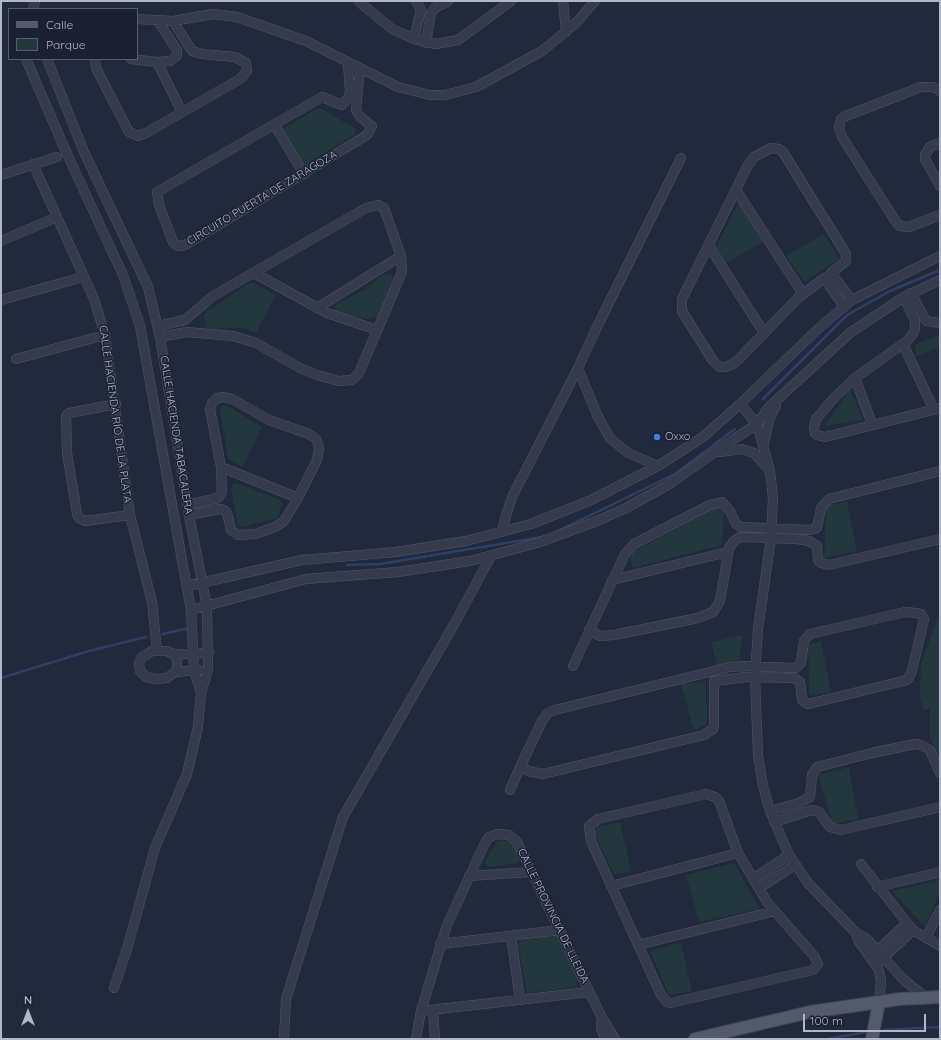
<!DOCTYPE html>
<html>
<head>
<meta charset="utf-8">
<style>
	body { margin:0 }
	#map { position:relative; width:941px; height:1040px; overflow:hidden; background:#21293d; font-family:Quicksand,sans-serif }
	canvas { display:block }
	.frame { position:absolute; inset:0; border:2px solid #b1b6c9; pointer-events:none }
	.legend { position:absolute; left:8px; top:8px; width:130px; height:52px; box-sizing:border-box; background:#1b2032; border:1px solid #575c6e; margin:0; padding:5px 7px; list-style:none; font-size:12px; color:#b1b6c9 }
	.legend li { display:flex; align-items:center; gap:8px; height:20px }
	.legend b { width:20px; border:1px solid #575c6e }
	.north { position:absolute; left:8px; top:992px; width:40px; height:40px; -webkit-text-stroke:3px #1b2032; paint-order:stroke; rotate:0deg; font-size:11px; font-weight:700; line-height:16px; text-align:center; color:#b1b6c9 }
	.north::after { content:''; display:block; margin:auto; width:14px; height:18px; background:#b1b6c9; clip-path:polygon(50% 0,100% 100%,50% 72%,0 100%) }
	.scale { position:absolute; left:803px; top:1014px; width:123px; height:18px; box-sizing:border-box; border:2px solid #b1b6c9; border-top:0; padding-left:5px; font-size:12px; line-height:14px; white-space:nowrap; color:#b1b6c9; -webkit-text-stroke:3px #1b2032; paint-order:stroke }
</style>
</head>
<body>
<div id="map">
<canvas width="941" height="1040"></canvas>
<div class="frame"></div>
<ul class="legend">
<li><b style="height:5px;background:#535a6d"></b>Calle</li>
<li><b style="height:11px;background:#23373e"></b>Parque</li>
</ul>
<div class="north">N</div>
<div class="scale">100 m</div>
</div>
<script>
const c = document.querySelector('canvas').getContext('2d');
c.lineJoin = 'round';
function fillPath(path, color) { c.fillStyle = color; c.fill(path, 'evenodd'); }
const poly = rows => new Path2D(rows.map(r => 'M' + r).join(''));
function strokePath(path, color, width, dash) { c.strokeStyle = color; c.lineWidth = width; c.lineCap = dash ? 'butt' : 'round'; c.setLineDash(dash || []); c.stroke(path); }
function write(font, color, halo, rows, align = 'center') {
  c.font = font + ' Quicksand,sans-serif'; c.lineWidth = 3; c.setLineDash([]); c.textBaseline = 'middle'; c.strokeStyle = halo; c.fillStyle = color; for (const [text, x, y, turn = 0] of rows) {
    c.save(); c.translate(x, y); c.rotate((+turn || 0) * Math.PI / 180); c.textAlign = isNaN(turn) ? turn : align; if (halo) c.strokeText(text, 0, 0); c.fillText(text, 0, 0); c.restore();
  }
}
fillPath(poly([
	[316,109,322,109,356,129,355,134,304,166,282,129],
	[739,202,763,242,726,263,716,247],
	[824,234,839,259,804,282,786,256],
	[390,274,392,277,392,282,378,316,366,319,341,314,334,310,337,304,365,289,382,276],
	[250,283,254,283,276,295,256,333,243,328,210,329,206,327,204,316,207,311],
	[940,334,940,346,916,357,915,345],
	[850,389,863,420,825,426],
	[226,405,262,427,242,467,228,458,220,411,222,406],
	[236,483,280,500,283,504,277,518,243,527,238,524,231,490,233,485],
	[847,501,857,551,824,558,826,506],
	[717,507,724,512,722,545,633,568,629,554],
	[940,611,940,762,930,737,930,709,923,710,920,698,920,681,921,664],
	[743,635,739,660,717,666,711,642],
	[821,641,831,692,809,696,808,644],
	[706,681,707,725,694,730,681,684],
	[849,767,858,819,833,824,818,775],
	[620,822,631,871,614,875,594,832,597,827],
	[498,841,510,841,513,843,520,858,518,863,491,867,486,865,485,861],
	[734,863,760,909,699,922,686,875],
	[940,880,940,893,925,927,892,891],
	[556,935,561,938,579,978,574,988,527,993,518,944,523,940],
	[681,942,692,991,669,995,650,951]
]), '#23373e');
strokePath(poly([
	[763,399,847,315,890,291,940,270],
	[556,532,675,474,735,429],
	[347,565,380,564,542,537],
	[163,634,189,628],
	[1,678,89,651,146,637],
	[883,1030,940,1027],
	[828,1039,866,1032]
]), '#323f64', 2.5);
const minor = poly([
	[358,1,392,29,414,39,436,44,458,40,511,1],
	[563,1,566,32],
	[33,9,35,1],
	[137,19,173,21,213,14,237,17,306,41,398,87,430,95,445,95,476,87,542,51,575,24,595,1],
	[414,39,421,10,416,1],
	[426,43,431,13,435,8,448,1],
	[26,59,67,154,123,275,140,326,191,610,194,670,201,693],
	[47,59,84,152,148,287,160,337,189,515,207,607,208,669,201,693,198,727,187,774,155,848,127,949,114,988],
	[95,59,96,68,129,132,138,136,146,133,240,79,247,71,246,63,235,57,202,54,192,51,173,21],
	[131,59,157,62,170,61,177,56,177,50,158,21],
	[157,62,182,112],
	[348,63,350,92,349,97,342,105,322,97,157,192,159,205,173,242,176,245,179,246,185,245,367,135,372,126,360,117,356,110,359,78,362,69],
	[940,91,933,87,921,87,846,116,841,119,839,128,842,137,896,222,900,226,909,227,940,215],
	[275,126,304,174],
	[940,143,930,147,925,155,925,159,940,186],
	[33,164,94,299,105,335,130,515,152,602,157,651],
	[1,175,57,157],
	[736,190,803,294],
	[1,241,57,217],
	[709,246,764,333],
	[254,273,327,313,377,330],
	[911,293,926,321,940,323],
	[904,297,915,321,915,329,913,334,907,341,855,378,834,398,816,419,814,428,815,433,817,435,825,437,940,408],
	[1,300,83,277],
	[844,306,824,278,797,299,739,359,733,364,725,367,720,367,713,361,682,311,682,299,748,165,754,157,771,148,779,149,783,152,846,254,846,261,831,273,852,300],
	[317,308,401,256],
	[158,326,185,320,213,296,366,208,378,205,384,208,401,256,402,272,359,373,352,380,339,381,317,375,300,368,256,343,233,336,187,332,160,337],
	[903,344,934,410],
	[16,359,105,335],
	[578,368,597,415,610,438,628,453,658,466],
	[855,378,872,424],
	[116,404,69,413,66,416,67,453,77,514,79,518,85,521,130,515],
	[740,404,757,424,770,471,773,498,771,538,758,629,755,677,758,755,763,786,770,811,789,855,808,883,856,933,867,939,904,980,925,997],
	[764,443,770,417,776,406],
	[719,452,742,449,754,453,769,470],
	[221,467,298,498],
	[187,505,218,498,222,492,221,467,210,409,212,403,217,398,223,397,232,399,269,420,309,434,316,439,318,444,319,449,317,460,298,498,284,521,275,527,255,534,238,535,231,530,227,513,224,510,220,509,189,515],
	[502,532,505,519,512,497,578,368,596,329,681,158],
	[612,580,728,552],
	[187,586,302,560,396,552,466,541,531,524,589,501,658,466,703,437,740,404,818,329,852,300,940,256],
	[191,610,306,579,398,572,470,561,537,543,597,521,624,509,668,485,734,439,757,424,769,407,851,332,904,297,940,280],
	[589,630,600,636,614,635,698,618,713,612,720,601,729,548,734,541,740,537,797,539,809,541,817,546,818,560,821,563,829,565,940,539],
	[152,651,167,651,173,654,177,659,177,667,175,672,167,678,156,679,146,677,140,671,139,664,141,658,152,651],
	[173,654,209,653],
	[573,666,625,554,634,544,710,505,722,502,730,511,736,524,741,527,810,530,817,528,821,508,829,499,940,471],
	[175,672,199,670],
	[510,790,521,765,542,721,548,713,555,710,730,667,744,666,796,668,801,663,804,641,810,634,905,612,916,613,921,614,924,619,912,671,908,679,903,681,808,704,802,700,800,682,794,678,746,677,714,681,714,725,713,729,704,735,543,774,528,771,521,765],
	[706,794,715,797,719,801,738,853,767,902,814,956,818,964,813,970,671,1003,667,1002,661,995,591,841,589,826,598,819,706,794],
	[770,811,799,803,810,797,812,775,817,767,872,753,915,744,921,745,930,750,940,773],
	[774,822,812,810,819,812,830,827,841,830,940,807],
	[861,864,907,923,913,930,940,946],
	[469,876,531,872],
	[753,879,789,855],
	[611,886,738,853],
	[877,887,940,872],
	[759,888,795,865],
	[856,933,858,940,878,968,881,980,879,1002],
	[511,936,520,1000],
	[926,938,940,910],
	[440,944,560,930],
	[638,945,775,911],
	[874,954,907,923],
	[879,962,913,930],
	[433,1010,435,1039],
	[421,1011,589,992],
	[602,1018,601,1028,605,1039],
	[284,1039,286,999,343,817,456,621,491,556],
	[416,1039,421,1011,447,925,485,843,489,837,498,834,509,835,517,842,602,1018,615,1039]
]);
const major = poly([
	[695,1039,810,1012,900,999,940,997],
	[872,1039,879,1002]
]);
strokePath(minor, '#515668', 10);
strokePath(major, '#3f4456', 14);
strokePath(minor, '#353b4d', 9);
strokePath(major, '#535a6d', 12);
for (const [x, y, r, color] of [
	[657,437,4,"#3f7fe0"]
]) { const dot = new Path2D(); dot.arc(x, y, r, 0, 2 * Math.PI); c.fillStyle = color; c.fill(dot); strokePath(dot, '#1b2032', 1.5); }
write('11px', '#b1b6c9', '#1b2032', [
	["CIRCUITO PUERTA DE ZARAGOZA",262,198,-31],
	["CALLE HACIENDA RÍO DE LA PLATA",115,414,82],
	["CALLE HACIENDA TABACALERA",176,435,81],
	["CALLE PROVINCIA DE LLEIDA",553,916,64]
]);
write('11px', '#b1b6c9', '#1b2032', [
	["Oxxo",665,437]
], 'left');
</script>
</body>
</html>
